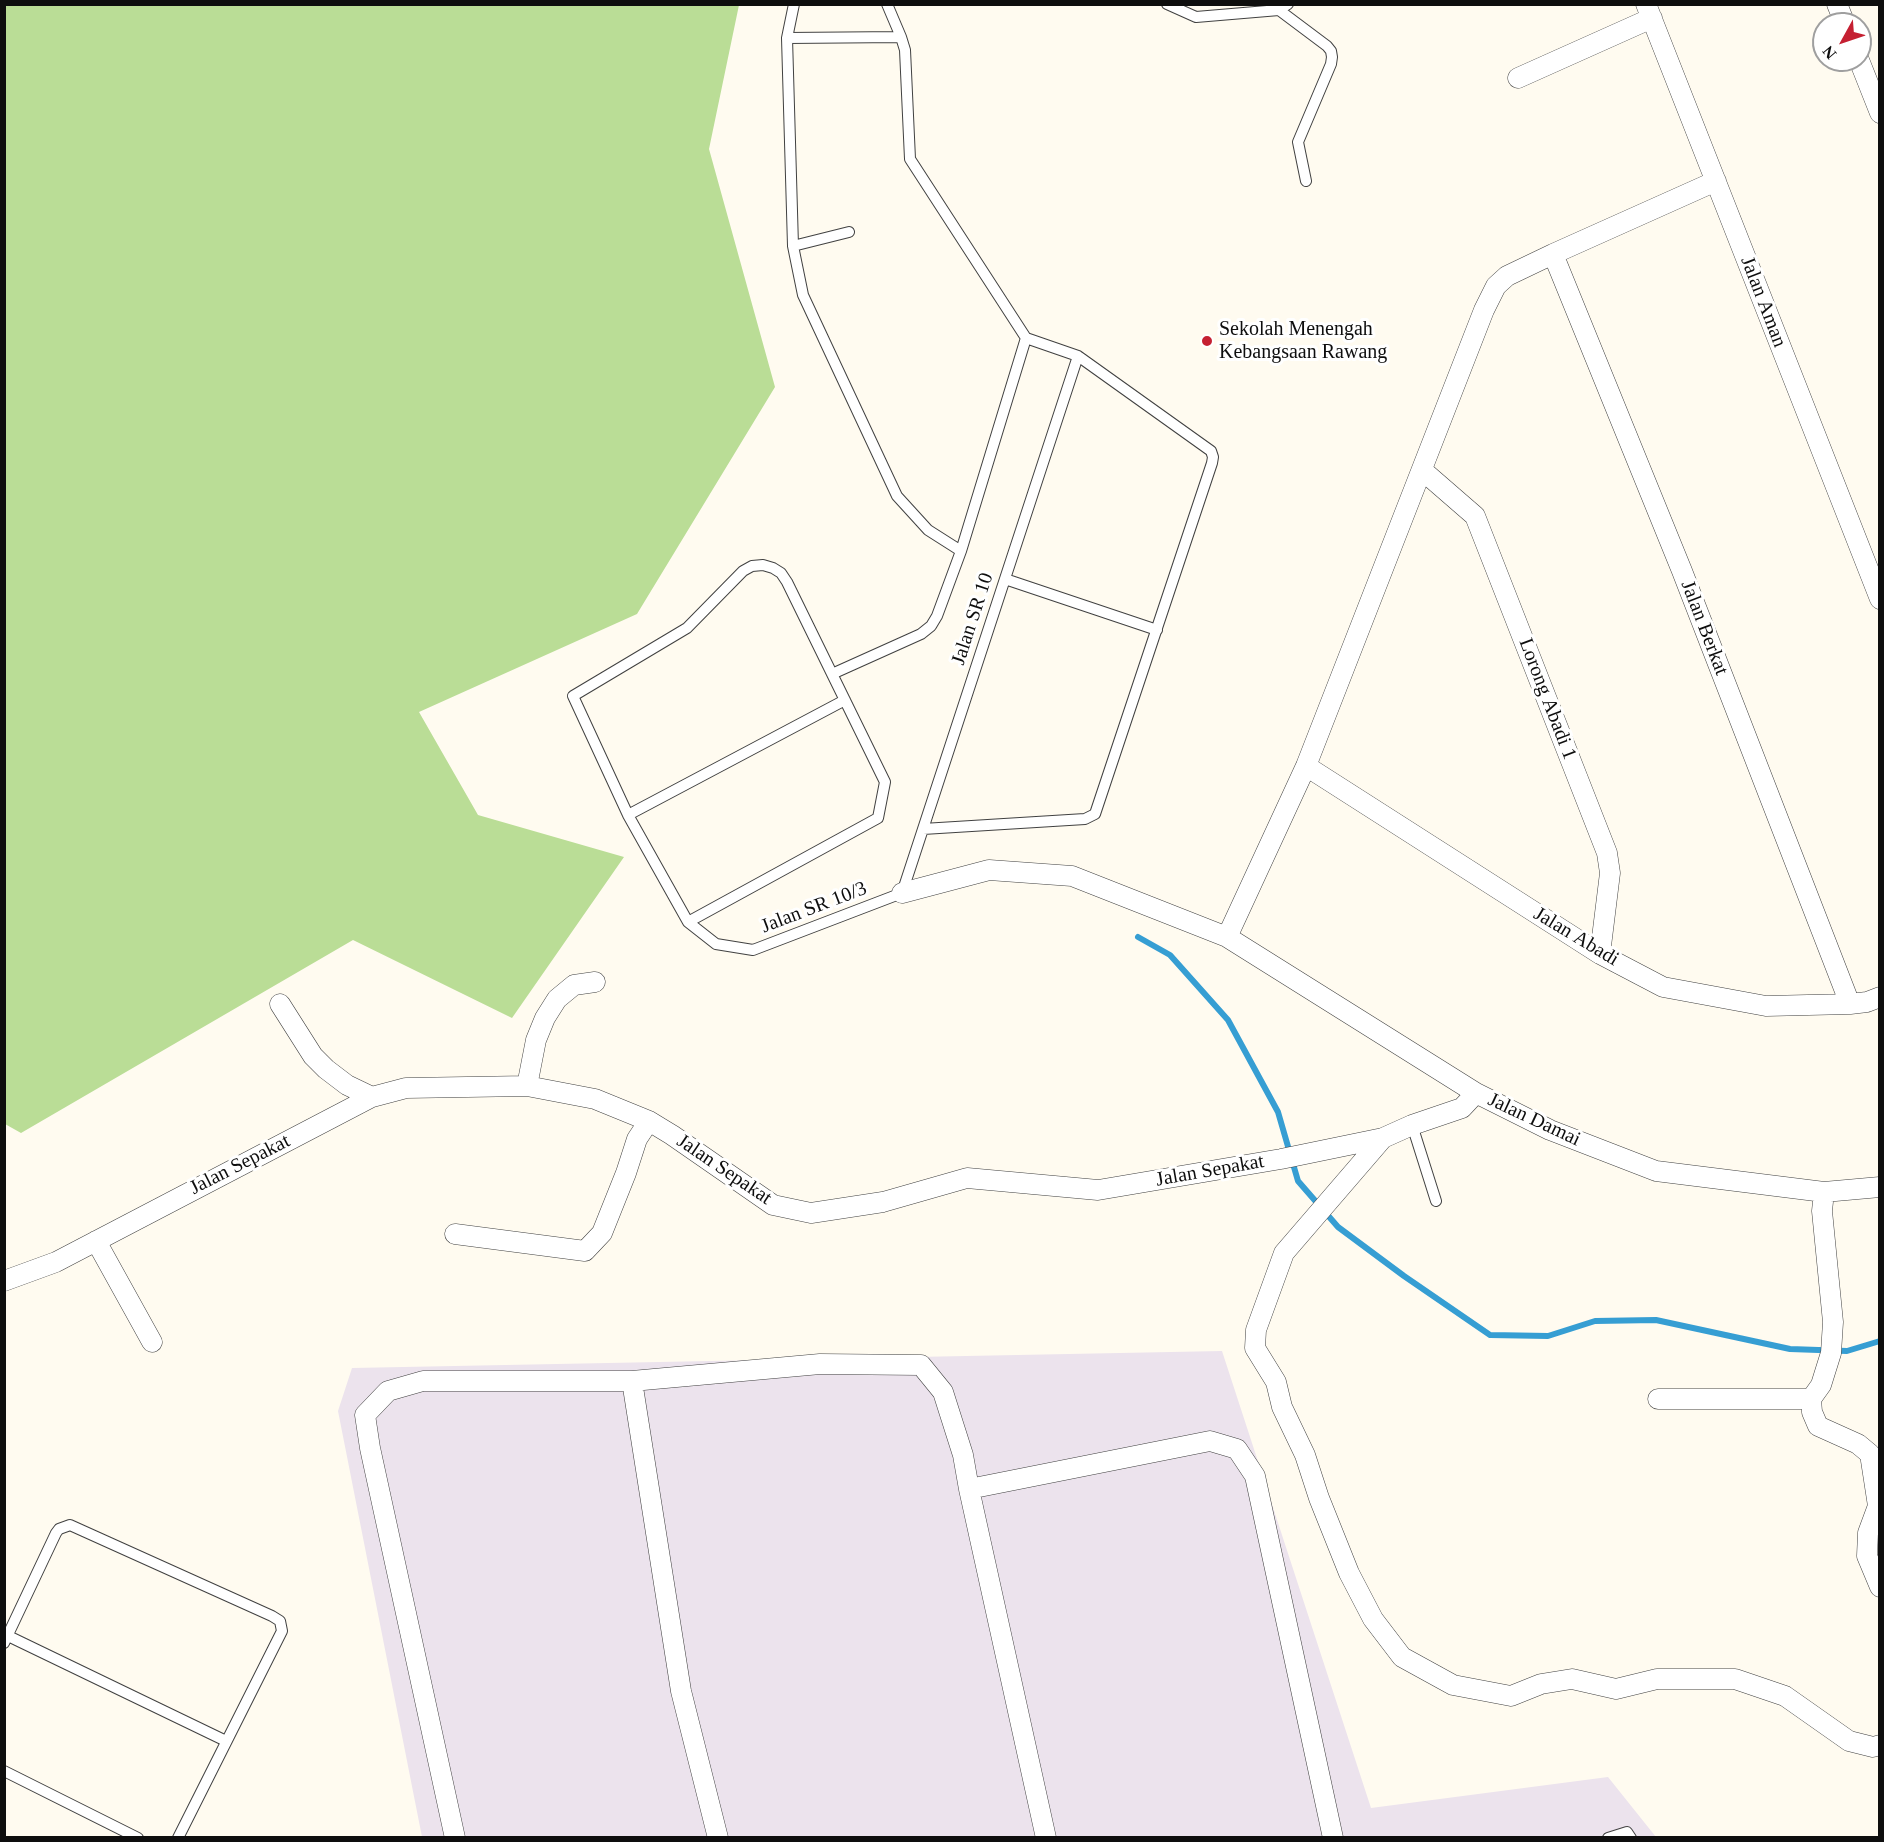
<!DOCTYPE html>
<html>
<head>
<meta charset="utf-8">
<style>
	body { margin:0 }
	#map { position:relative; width:1884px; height:1842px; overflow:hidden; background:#fffbf0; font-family:"Times New Roman",serif }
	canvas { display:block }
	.frame { position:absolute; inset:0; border:6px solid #0e0e0e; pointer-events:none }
	.north { position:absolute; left:1812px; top:12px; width:60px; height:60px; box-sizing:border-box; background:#fff; border:2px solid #9f9f9f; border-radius:50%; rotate:230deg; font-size:16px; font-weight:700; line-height:24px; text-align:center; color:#0e0e0e }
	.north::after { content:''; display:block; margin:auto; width:21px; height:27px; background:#c52032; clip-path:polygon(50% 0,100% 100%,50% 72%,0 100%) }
</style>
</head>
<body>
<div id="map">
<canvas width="1884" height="1842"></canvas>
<div class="frame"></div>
<div class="north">N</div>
</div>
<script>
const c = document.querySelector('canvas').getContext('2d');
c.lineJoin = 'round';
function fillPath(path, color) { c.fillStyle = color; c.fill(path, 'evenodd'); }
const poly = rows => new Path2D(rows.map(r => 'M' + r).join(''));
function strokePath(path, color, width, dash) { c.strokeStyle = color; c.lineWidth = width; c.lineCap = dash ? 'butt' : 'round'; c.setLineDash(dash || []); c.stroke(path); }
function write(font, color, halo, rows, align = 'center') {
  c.font = font + ' "Times New Roman",serif'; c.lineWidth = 6; c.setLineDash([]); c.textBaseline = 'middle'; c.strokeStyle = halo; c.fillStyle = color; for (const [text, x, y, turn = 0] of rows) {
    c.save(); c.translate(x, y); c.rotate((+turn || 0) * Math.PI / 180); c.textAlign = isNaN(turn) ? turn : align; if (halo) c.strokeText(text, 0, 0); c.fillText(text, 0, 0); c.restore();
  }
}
fillPath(poly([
	[1222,1351,1371,1808,1608,1777,1656,1837,422,1837,338,1411,352,1368]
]), '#ece3ed');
fillPath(poly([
	[5,4,739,5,709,149,775,387,637,614,419,712,478,815,624,857,512,1018,353,940,21,1133,5,1124]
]), '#badd96');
strokePath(poly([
	[1138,937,1170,955,1228,1020,1278,1112,1298,1181,1338,1227,1404,1276,1490,1335,1548,1336,1595,1321,1656,1320,1790,1349,1847,1351,1880,1341]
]), '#369ed3', 6);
const lane = poly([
	[887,4,901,37],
	[1167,4,1196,17,1279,10,1288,4],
	[1279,10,1327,46,1331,51,1332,57,1331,64,1298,142,1306,181],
	[787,38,794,4],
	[793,246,849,232],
	[961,551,928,530,897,496,803,295,793,246,787,38,901,37,905,50,910,159,1026,338],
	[1005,579,1157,630],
	[832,674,921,634,931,626,937,616,961,551,1026,338,1078,356,1211,451,1213,457,1212,463,1095,814,1085,819,923,829],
	[628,815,845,700],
	[688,922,878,818,885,782,787,582,781,573,773,568,763,565,752,566,743,571,687,628,573,696,628,815,688,922,716,944,753,950,902,893,1078,356],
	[1412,1125,1436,1201],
	[4,1634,226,1741],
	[4,1643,56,1533,59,1529,70,1525,272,1616,280,1621,282,1631,178,1838],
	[4,1771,138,1838],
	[1608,1838,1627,1832,1631,1838]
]);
const street = poly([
	[1646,4,1880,599],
	[1837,4,1845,24],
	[1859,60,1880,113],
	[1518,78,1652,18],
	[1553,254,1682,571,1850,1004],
	[1422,470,1475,516,1607,853,1610,873,1600,954],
	[1306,766,1600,954,1663,987,1766,1006,1850,1004,1867,1002,1880,997],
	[902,893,989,870,1072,876,1227,937,1476,1093,1550,1130,1656,1171,1824,1192,1880,1187],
	[1227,937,1306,766,1484,310,1496,286,1507,276,1553,254,1716,181],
	[280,1004,313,1056,326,1069,347,1085,372,1097],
	[527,1086,536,1040,545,1018,557,999,574,985,595,982],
	[1383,1138,1284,1253,1256,1330,1255,1348,1276,1382,1282,1407,1305,1455,1319,1498,1349,1573,1373,1619,1402,1657,1453,1685,1511,1696,1541,1684,1572,1679,1616,1689,1657,1679,1735,1679,1785,1696,1849,1741,1873,1747,1880,1745],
	[1824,1192,1822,1211,1833,1322,1831,1353,1821,1385,1811,1399,1812,1412,1818,1426,1858,1444,1870,1454,1878,1506,1868,1533,1867,1556,1880,1587],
	[455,1234,585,1251,602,1233,626,1173,637,1139,649,1121],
	[96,1241,152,1342],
	[4,1281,56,1262,372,1097,406,1088,527,1086,595,1099,649,1121,672,1135,773,1205,811,1213,883,1202,967,1178,1098,1190,1281,1159,1383,1138,1412,1125,1462,1108,1476,1093],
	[632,1381,681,1691,718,1838],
	[1658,1399,1811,1399],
	[969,1489,1210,1441,1237,1449,1255,1476,1333,1838],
	[455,1838,370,1448,365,1415,388,1391,423,1381,632,1381,820,1364,921,1365,943,1392,963,1455,969,1489,1046,1838]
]);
strokePath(lane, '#414141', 12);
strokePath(street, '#414141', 21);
strokePath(lane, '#fff', 10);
strokePath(street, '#fff', 20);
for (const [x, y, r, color] of [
	[1207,341,6,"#c52032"]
]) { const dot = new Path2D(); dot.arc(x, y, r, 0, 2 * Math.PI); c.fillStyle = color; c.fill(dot); strokePath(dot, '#fff', 2); }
write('20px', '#0e0e0e', '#fff', [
	["Jalan Aman",1763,302,69],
	["Jalan SR 10",973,619,-72],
	["Jalan Berkat",1704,628,69],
	["Lorong Abadi 1",1547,699,69],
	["Jalan SR 10/3",814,908,-21],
	["Jalan Abadi",1576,937,31],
	["Jalan Damai",1534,1120,25],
	["Jalan Sepakat",240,1165,-27],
	["Jalan Sepakat",724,1170,34],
	["Jalan Sepakat",1210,1171,-10]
]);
write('20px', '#0e0e0e', '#fff', [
	["Sekolah Menengah",1219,330],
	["Kebangsaan Rawang",1219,353]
], 'left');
</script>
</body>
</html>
